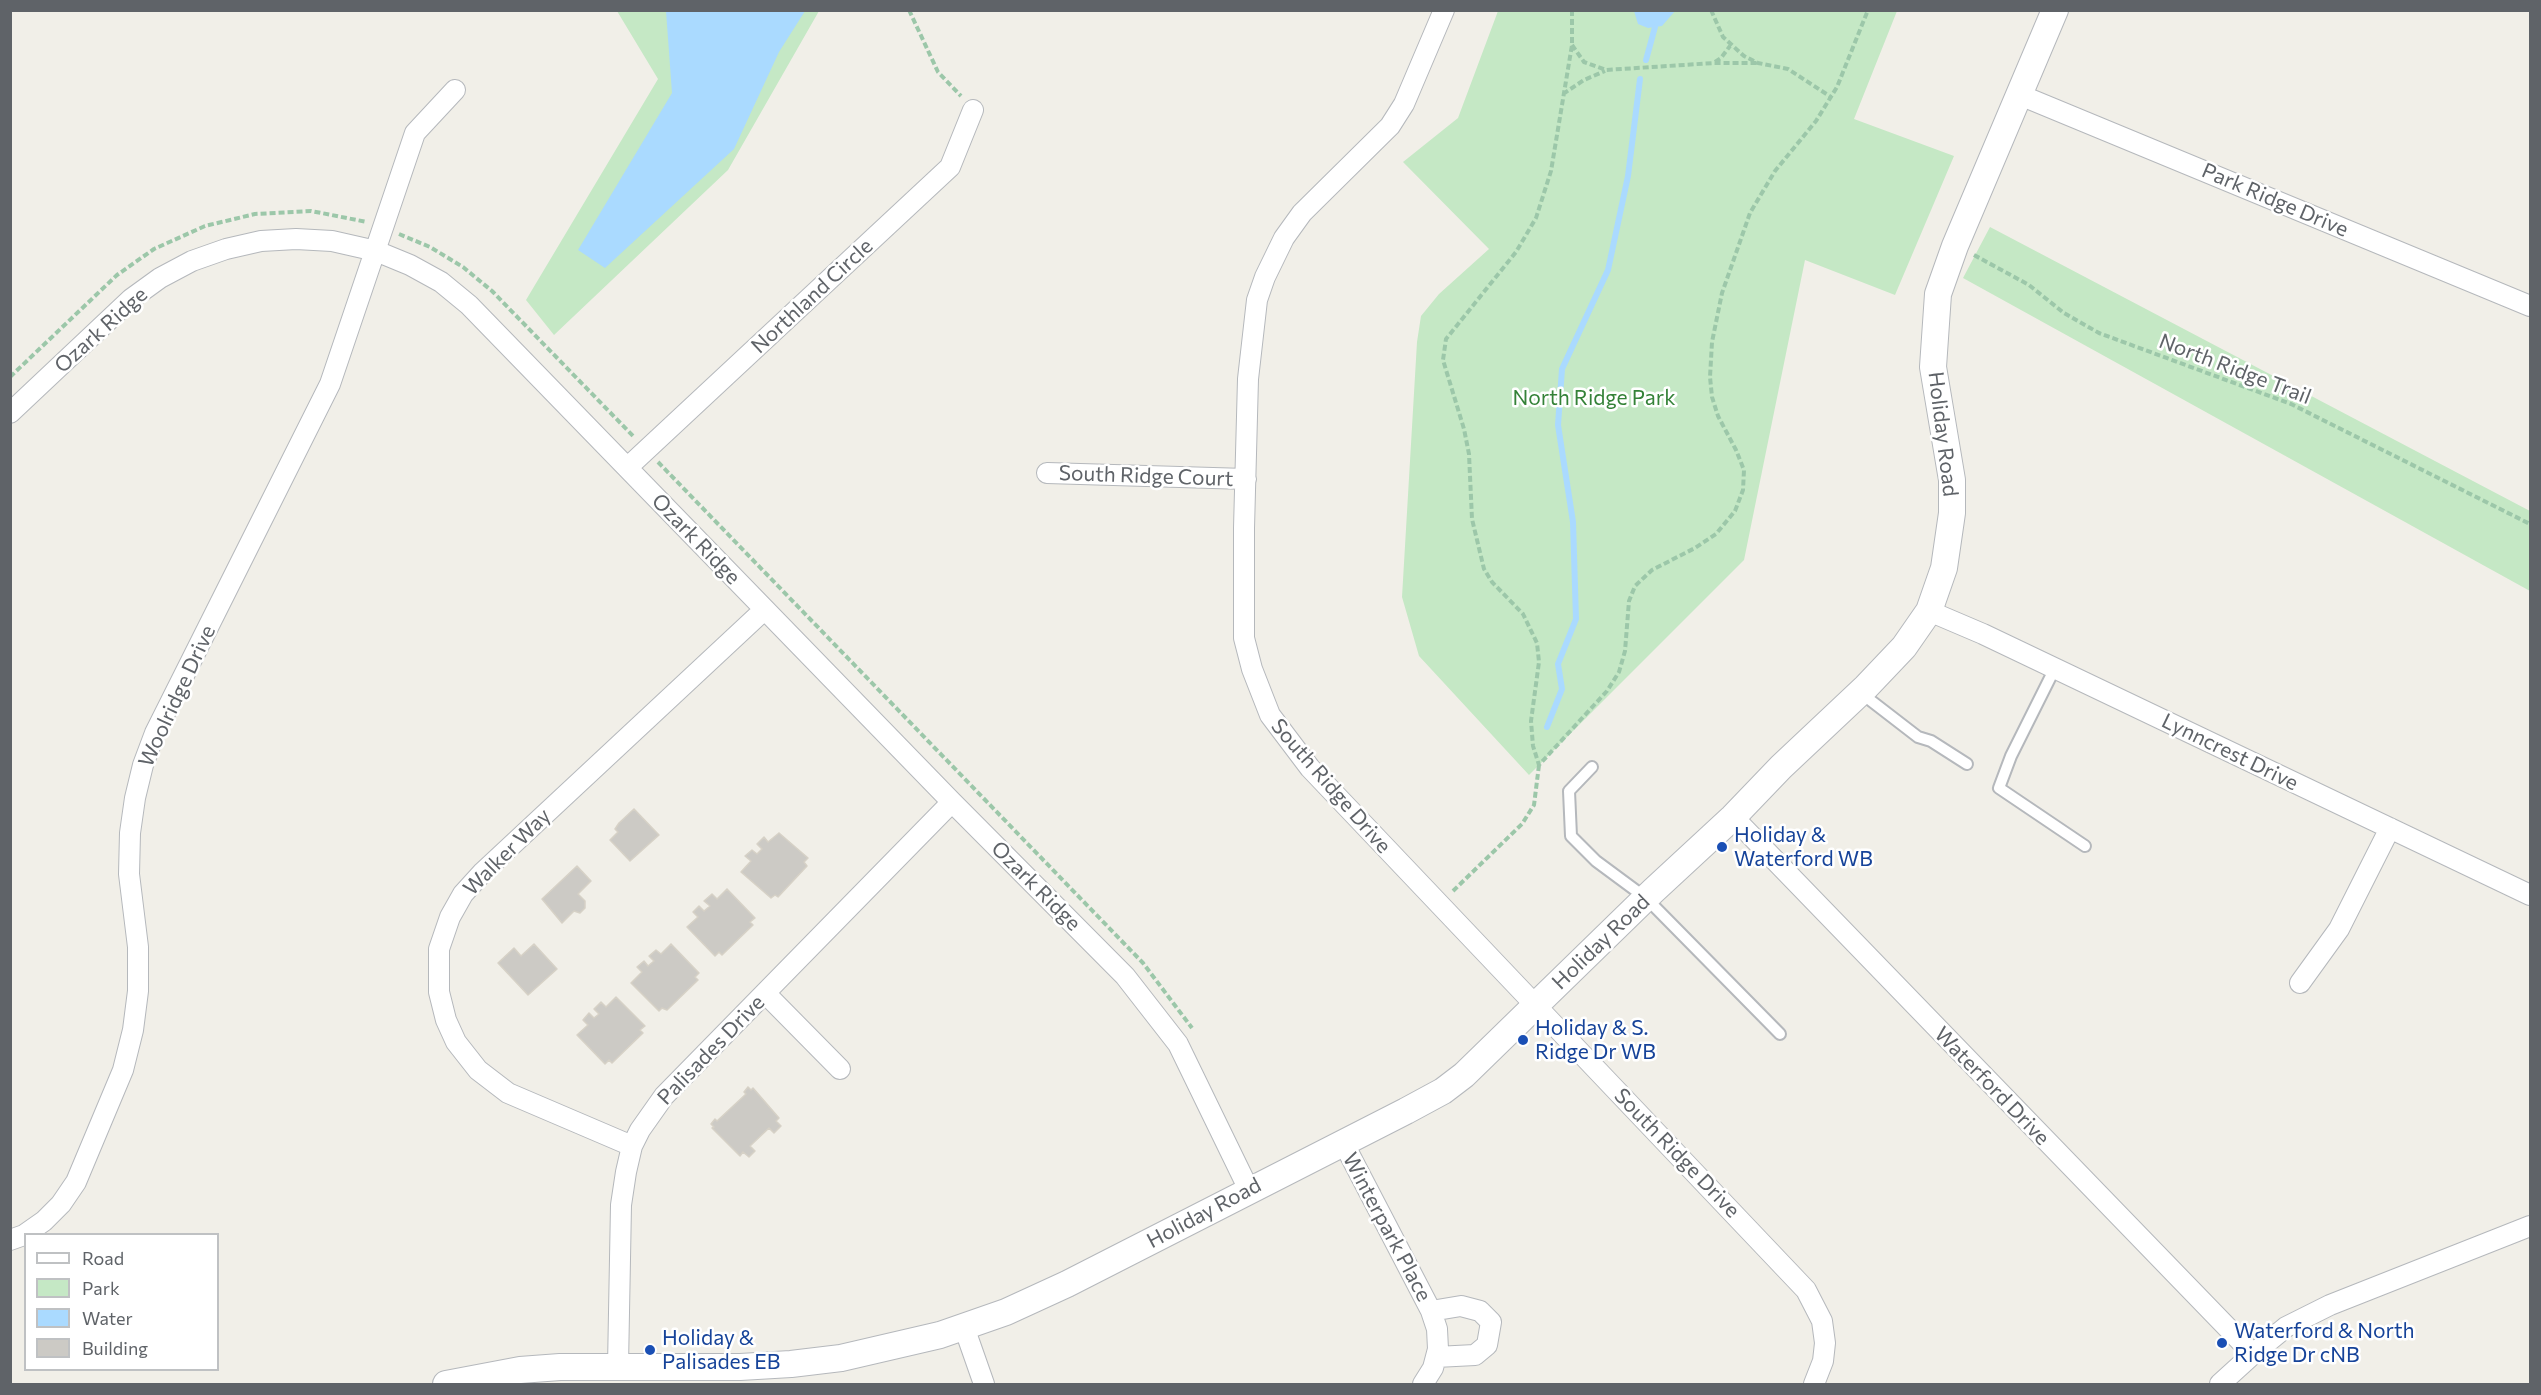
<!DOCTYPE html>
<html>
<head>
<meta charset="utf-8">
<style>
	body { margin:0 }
	#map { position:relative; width:2541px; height:1395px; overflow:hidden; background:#f1efe8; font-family:Commissioner,sans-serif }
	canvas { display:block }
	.frame { position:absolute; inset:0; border:12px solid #5f6368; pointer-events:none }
	.legend { position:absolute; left:24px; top:1233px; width:195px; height:138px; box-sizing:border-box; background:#fff; border:2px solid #bfc1c3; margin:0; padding:8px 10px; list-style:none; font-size:18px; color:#5f6368 }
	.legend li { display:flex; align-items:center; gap:12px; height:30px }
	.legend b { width:30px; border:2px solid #bfc1c3 }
</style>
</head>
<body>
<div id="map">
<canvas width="2541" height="1395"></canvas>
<div class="frame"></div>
<ul class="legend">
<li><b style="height:8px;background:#fff"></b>Road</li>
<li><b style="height:16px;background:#c5e8c5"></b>Park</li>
<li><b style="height:16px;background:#aadaff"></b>Water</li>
<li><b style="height:16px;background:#cccac5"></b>Building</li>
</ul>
</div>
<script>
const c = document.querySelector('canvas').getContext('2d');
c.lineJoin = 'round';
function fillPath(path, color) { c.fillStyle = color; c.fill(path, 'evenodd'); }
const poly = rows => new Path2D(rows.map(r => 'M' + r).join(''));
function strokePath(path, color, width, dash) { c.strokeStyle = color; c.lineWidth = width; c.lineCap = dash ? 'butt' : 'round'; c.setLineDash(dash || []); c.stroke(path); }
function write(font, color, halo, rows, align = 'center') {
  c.font = font + ' Commissioner,sans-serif'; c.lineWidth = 5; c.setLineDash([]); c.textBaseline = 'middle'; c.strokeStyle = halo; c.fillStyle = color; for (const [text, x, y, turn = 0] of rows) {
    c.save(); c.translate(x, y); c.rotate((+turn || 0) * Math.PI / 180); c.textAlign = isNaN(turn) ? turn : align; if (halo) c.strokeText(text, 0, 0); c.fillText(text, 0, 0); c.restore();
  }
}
fillPath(poly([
	[617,11,819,11,728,170,554,335,526,300,658,79],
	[1498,11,1897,11,1854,119,1954,156,1895,295,1805,260,1744,560,1529,775,1419,656,1402,597,1417,342,1421,316,1439,294,1489,249,1403,162,1458,118],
	[1990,227,2530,511,2530,591,1963,278]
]), '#c5e8c5');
fillPath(poly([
	[666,11,805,11,779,52,734,149,605,268,578,250,672,93],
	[1634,11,1634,10,1675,11,1662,26,1648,28,1638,24]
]), '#aadaff');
strokePath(poly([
	[1646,60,1655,27],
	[1547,727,1562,689,1558,664,1576,619,1573,522,1558,425,1562,369,1608,270,1628,176,1640,79]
]), '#aadaff', 6);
const building = poly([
	[634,809,659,835,630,861,610,840,618,832,615,829,619,823,634,809],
	[779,833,808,858,804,862,807,866,778,897,775,895,771,898,741,872,751,861,745,856,752,850,757,854,762,849,757,844,764,837,768,842,779,833],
	[577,866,591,881,578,894,585,901,585,908,580,913,574,911,562,923,542,899,577,866],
	[727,889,755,918,750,922,753,925,722,955,719,952,715,956,687,927,698,917,693,912,699,906,704,911,710,906,704,901,712,894,717,899,727,889],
	[534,944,557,969,528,995,498,963,514,948,521,956,534,944],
	[671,944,699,973,695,977,698,980,667,1010,662,1008,659,1011,631,983,642,972,637,967,644,961,648,966,654,961,649,956,656,950,661,954,671,944],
	[616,997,645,1026,640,1030,643,1033,612,1063,609,1060,605,1064,577,1035,588,1025,583,1020,589,1013,594,1018,599,1014,594,1009,601,1002,606,1007,616,997],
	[748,1087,751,1090,753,1088,779,1118,776,1121,781,1126,774,1133,769,1128,750,1146,755,1151,749,1157,743,1152,740,1156,712,1128,714,1127,711,1124,715,1119,717,1121,746,1094,744,1092,748,1087]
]);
fillPath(building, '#cccac5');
strokePath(building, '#d6d1c6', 1.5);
const service = poly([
	[2055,668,2011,756,1999,788,2085,846],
	[1861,693,1918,737,1931,741,1967,764],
	[1592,767,1569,791,1571,836,1596,861,1646,898,1780,1034]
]);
const minor = poly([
	[1444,10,1404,104,1390,126,1302,213,1284,238,1265,277,1257,300,1248,379,1244,528,1244,638,1252,669,1270,715,1310,768,1806,1290,1822,1321,1825,1343,1823,1361,1814,1384],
	[2020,95,2530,306],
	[10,413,131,299,160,278,192,261,226,249,261,241,296,239,332,241,376,251,410,265,441,282,469,305,952,802,1125,976,1178,1044,1249,1190],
	[628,467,950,167,973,110],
	[1047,473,1246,479],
	[1929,611,1983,634,2530,895],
	[1733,817,2253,1354],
	[2300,983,2339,929,2390,828],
	[765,993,840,1069],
	[1343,1142,1431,1311,1437,1329,1438,1349,1433,1368,1423,1384],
	[632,1146,508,1093,478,1070,456,1042,446,1020,439,992,439,949,450,917,463,894,483,872,764,610],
	[10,1240,24,1235,44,1221,61,1204,76,1182,123,1070,133,1030,138,991,138,947,129,874,130,833,135,798,143,765,155,733,330,384,415,133,455,90],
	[1431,1311,1461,1306,1480,1311,1491,1322,1487,1345,1475,1355,1436,1357],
	[964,1327,984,1384],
	[618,1366,621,1205,626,1172,632,1146,640,1130,664,1096,952,802],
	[2220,1384,2253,1354,2286,1327,2330,1305,2530,1226]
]);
const tertiary = poly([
	[446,1384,520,1370,560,1367,740,1367,791,1364,841,1358,940,1335,1006,1312,1067,1284,1406,1111,1443,1091,1464,1075,1653,891,1733,817,1781,767,1866,687,1904,647,1929,611,1944,568,1952,513,1952,480,1933,367,1938,294,1955,246,2055,10]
]);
strokePath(service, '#b5b8bc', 14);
strokePath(minor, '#b5b8bc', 22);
strokePath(tertiary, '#b5b8bc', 28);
strokePath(poly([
	[909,10,938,72,961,96],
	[1572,10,1572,45,1551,171,1536,218,1516,252,1446,339,1443,360,1464,429,1469,454,1472,519,1484,569,1492,582,1523,614,1537,643,1539,662,1531,721,1533,746,1539,765,1607,691,1619,672,1625,651,1629,601,1635,586,1652,570,1695,548,1716,534,1735,511,1743,490,1744,470,1736,450,1718,416,1712,397,1710,377,1712,342,1722,293,1750,213,1775,171,1816,121,1837,87,1868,10],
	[1711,10,1723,37,1744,56,1758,63,1788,69,1831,97],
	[1572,45,1584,62,1606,70,1714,63,1758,63],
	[1715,62,1721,58,1730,46],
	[1563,94,1584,80,1605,71],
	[399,234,430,247,463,267,492,291,634,437],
	[1974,255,2029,285,2064,313,2099,333,2291,404,2530,524],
	[10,377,117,275,154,249,205,226,255,214,311,211,367,222],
	[658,462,1143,963,1192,1028],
	[1453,891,1522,824,1534,805,1539,765]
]), '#9cc7a9', 4, [6, 3]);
strokePath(service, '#fff', 10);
strokePath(minor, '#fff', 20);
strokePath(tertiary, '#fff', 26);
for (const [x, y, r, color] of [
	[1722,847,6,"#1a4fb4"],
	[1523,1040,6,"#1a4fb4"],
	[2222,1343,6,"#1a4fb4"],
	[650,1350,6,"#1a4fb4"]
]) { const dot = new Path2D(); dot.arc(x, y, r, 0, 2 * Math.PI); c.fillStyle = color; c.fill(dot); strokePath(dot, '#fff', 2); }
write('21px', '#5f6368', '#fff', [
	["Park Ridge Drive",2275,200,23],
	["Northland Circle",812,296,-43],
	["Ozark Ridge",101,330,-42],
	["North Ridge Trail",2235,369,21],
	["Holiday Road",1943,434,83],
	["South Ridge Court",1146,476,2],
	["Ozark Ridge",696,539,46],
	["Woolridge Drive",177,696,-65],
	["Lynncrest Drive",2230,752,26],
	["South Ridge Drive",1331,786,49],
	["Walker Way",507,852,-45],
	["Ozark Ridge",1036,886,45],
	["Holiday Road",1601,942,-44],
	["Palisades Drive",711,1050,-46],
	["Waterford Drive",1992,1086,46],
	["South Ridge Drive",1677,1153,46],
	["Holiday Road",1204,1213,-28],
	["Winterpark Place",1387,1227,62]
]);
write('21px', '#348238', '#fff', [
	["North Ridge Park",1594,398]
]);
write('21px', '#164399', '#fff', [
	["Holiday &",1734,835],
	["Waterford WB",1734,859],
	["Holiday & S.",1535,1028],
	["Ridge Dr WB",1535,1052],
	["Waterford & North",2234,1331],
	["Ridge Dr cNB",2234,1355],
	["Holiday &",662,1338],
	["Palisades EB",662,1362]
], 'left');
</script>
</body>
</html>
